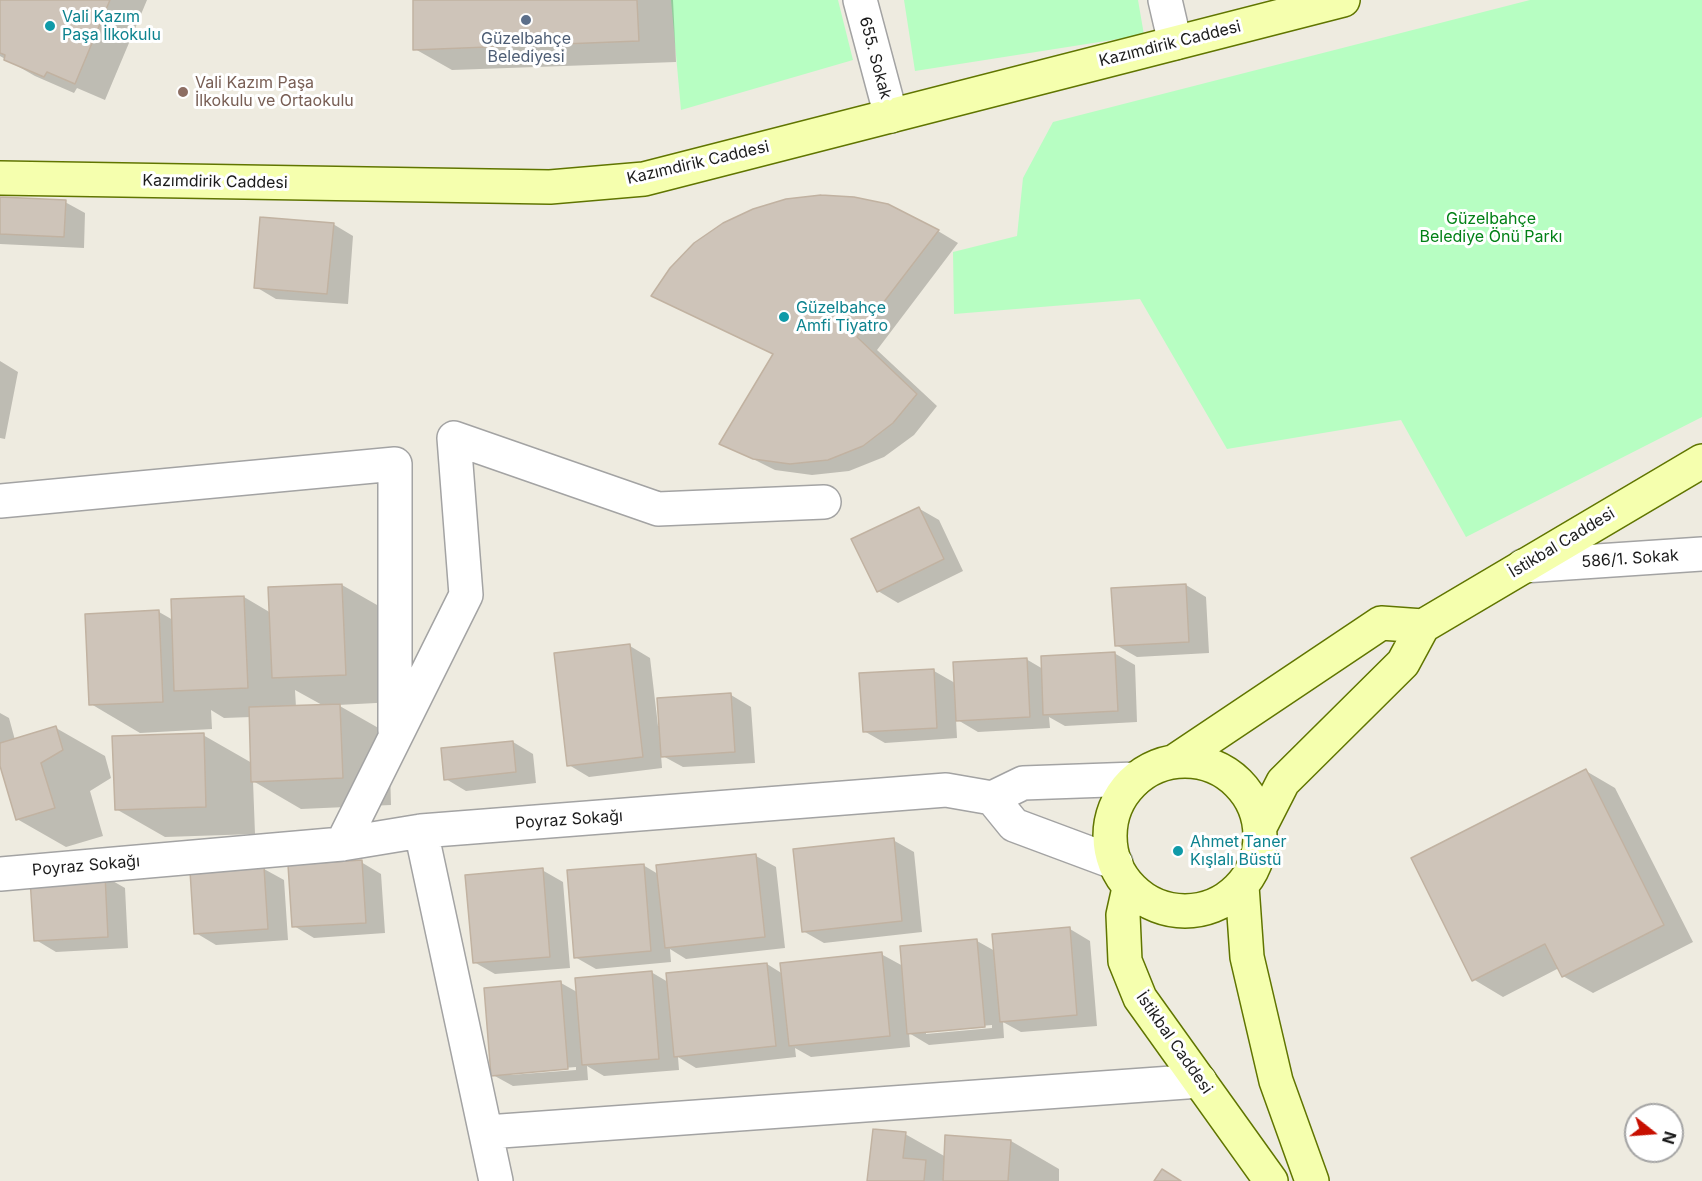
<!DOCTYPE html>
<html>
<head>
<meta charset="utf-8">
<style>
  body { margin:0 }
  #map { position:relative; width:1702px; height:1181px; overflow:hidden; background:#eeebe0; font-family:Inter,sans-serif }
  canvas { display:block }
  .north { position:absolute; left:1624px; top:1103px; width:60px; height:60px; box-sizing:border-box; background:#fff; border:2px solid #a4a4a4; border-radius:50%; rotate:107deg; font-size:16px; font-weight:700; line-height:24px; text-align:center; color:#1c1c1c }
  .north::after { content:''; display:block; margin:auto; width:21px; height:27px; background:#c70f00; clip-path:polygon(50% 0,100% 100%,50% 72%,0 100%) }
</style>
</head>
<body>
<div id="map">
<canvas width="1702" height="1181"></canvas>
<div class="north">N</div>
</div>
<script>
const g = document.querySelector('canvas').getContext('2d');
g.lineJoin = 'round';
function paint(path, color) {
  g.fillStyle = color;
  g.fill(path, 'evenodd');
}
function poly(rows) {
  const path = new Path2D();
  for (const r of rows) {
    if (r.length === 3) {
      path.moveTo(r[0] + r[2], r[1]);
      path.arc(r[0], r[1], r[2], 0, 2 * Math.PI);
      continue;
    }
    path.moveTo(r[0], r[1]);
    for (let i = 2; i < r.length; i += 2) path.lineTo(r[i], r[i + 1]);
  }
  return path;
}
function stroke(path, color, width, dash) {
  g.strokeStyle = color;
  g.lineWidth = width;
  g.lineCap = dash ? 'butt' : 'round';
  g.setLineDash(dash || []);
  g.stroke(path);
}
function write(font, color, halo, rows, align = 'center') {
  g.font = font + ' Inter,sans-serif';
  g.lineWidth = 6;
  g.setLineDash([]);
  g.textBaseline = 'middle';
  g.strokeStyle = halo;
  g.fillStyle = color;
  for (const [text, x, y, turn = 0] of rows) {
    g.save();
    g.translate(x, y);
    g.rotate((+turn || 0) * Math.PI / 180);
    g.textAlign = isNaN(turn) ? turn : align;
    if (halo) g.strokeText(text, 0, 0);
    g.fillText(text, 0, 0);
    g.restore();
  }
}
paint(poly([
  [671,0,838,0,853,60,681,110],
  [904,0,1138,0,1144,35,915,71],
  [1530,0,1702,0,1702,417,1466,537,1401,420,1227,449,1140,299,954,314,953,252,1017,236,1023,178,1053,122]
]), '#b7fec2');
paint(poly([
  [0,0,147,0,105,100,77,88,74,93,35,76,0,56],
  [415,0,673,0,676,62,452,70,415,49],
  [0,198,65,202,85,213,84,248,0,244],
  [887,205,918,219,958,243,877,350,937,406,914,435,884,457,849,471,812,475,775,470,721,443,775,355,653,295],
  [333,224,353,236,348,304,276,299,256,287],
  [0,361,18,372,5,439,0,438],
  [918,508,939,520,963,571,898,603,878,591],
  [342,585,391,613,395,702,338,705,389,734,391,805,301,809,253,781,255,834,165,837,116,809,203,735,252,763,251,717,224,718,211,710,212,729,140,733,91,704,159,612,173,620,244,597,271,613],
  [295,690,324,706,296,707],
  [1186,585,1206,597,1209,653,1137,657,1116,645],
  [630,646,650,658,658,726,731,695,751,707,755,763,683,767,661,755,662,768,589,777,569,765],
  [1114,653,1135,665,1137,722,1065,726,1049,717,1050,728,978,732,956,719,957,738,885,743,864,731,934,671,955,683,1026,659,1043,669],
  [0,713,9,718,15,740,56,728,105,756,111,778,90,791,103,836,66,847,17,819,0,761],
  [513,742,533,754,536,783,466,791,446,779],
  [1586,771,1615,788,1693,942,1593,993,1563,976,1559,968,1503,997,1473,979],
  [893,840,914,852,922,932,824,943,803,931],
  [756,856,776,867,785,948,686,959,670,949,671,962,596,969,575,957,643,865,658,874],
  [361,862,381,874,385,933,314,938,294,926],
  [264,869,284,880,288,940,216,945,196,933],
  [542,870,563,882,570,968,495,974,474,962],
  [104,876,125,888,128,948,56,952,36,940],
  [1070,929,1090,941,1097,1026,1021,1032,1003,1022,1004,1038,929,1045,909,1033,910,1047,811,1057,795,1048,796,1057,696,1068,678,1057,679,1070,604,1076,587,1066,588,1080,513,1086,493,1075,561,983,577,992,651,972,668,982,767,964,783,974,881,954,903,966,977,941,995,951],
  [992,1025,992,1028,926,1034,926,1031],
  [576,1067,576,1070,510,1075,510,1072],
  [905,1134,946,1157,1011,1141,1059,1169,1059,1181,869,1181]
]), '#0003');
const building = poly([
  [0,0,110,0,75,84,47,72,44,77,4,60,5,55,0,53,0,0],
  [413,0,637,0,639,41,413,50,413,0],
  [821,195,854,197,888,204,939,230,857,337,917,394,893,423,863,446,828,460,790,464,753,459,719,444,773,354,651,296,670,268,694,243,723,223,753,209,786,199,821,195],
  [0,197,66,200,64,237,0,234,0,197],
  [260,217,334,223,327,294,254,288,260,217],
  [919,507,944,559,877,592,851,539,919,507],
  [342,584,346,675,272,678,268,587,342,584],
  [1186,584,1189,642,1115,646,1111,588,1186,584],
  [244,596,248,688,174,691,171,599,244,596],
  [159,610,163,702,89,705,85,614,159,610],
  [630,644,643,757,567,766,554,653,630,644],
  [1115,652,1118,711,1043,715,1041,656,1115,652],
  [1027,658,1030,717,956,721,953,662,1027,658],
  [934,669,937,728,863,732,859,673,934,669],
  [731,693,735,752,661,757,657,698,731,693],
  [340,704,343,778,251,782,249,707,340,704],
  [56,726,63,750,41,763,55,808,16,820,0,766,0,743,56,726],
  [204,733,206,807,115,810,112,736,204,733],
  [513,741,516,772,444,780,441,748,513,741],
  [1586,769,1664,925,1562,977,1545,944,1472,981,1411,858,1586,769],
  [894,838,902,921,802,932,793,849,894,838],
  [756,854,765,937,665,948,656,865,756,854],
  [362,860,366,923,292,927,288,865,362,860],
  [644,864,651,951,574,958,567,870,644,864],
  [264,867,268,929,194,934,190,871,264,867],
  [543,868,550,957,473,963,465,875,543,868],
  [105,874,108,937,34,941,30,879,105,874],
  [1070,927,1077,1015,1000,1022,992,934,1070,927],
  [977,939,985,1027,907,1034,900,946,977,939],
  [882,952,890,1036,789,1046,780,963,882,952],
  [767,963,776,1046,674,1057,666,973,767,963],
  [652,971,659,1059,582,1065,575,978,652,971],
  [561,981,568,1069,491,1076,484,988,561,981],
  [873,1129,906,1132,903,1158,926,1160,924,1181,867,1181,873,1129],
  [945,1135,1011,1140,1008,1181,943,1181,945,1135],
  [1162,1169,1181,1181,1154,1181,1162,1169]
]);
paint(building, '#cec4b9');
stroke(building, '#c1b2a1', 1.5);
const street = poly([
  [860,0,891,116],
  [1165,0,1175,43],
  [0,501,395,464,395,731],
  [1523,566,1702,554],
  [992,798,1014,825,1116,863],
  [421,831,496,1181],
  [342,844,466,595,454,438,658,509,824,502],
  [0,874,342,844,421,831,946,790,992,798,1023,783,1136,779],
  [487,1132,1200,1081]
]);
const secondary = poly([
  [0,178,550,187,644,179,1343,0],
  [1185,836,75],
  [1175,761,1381,623,1423,626],
  [1260,827,1283,782,1403,663,1423,626,1702,461],
  [1242,886,1247,957,1276,1081,1312,1181],
  [1129,888,1123,915,1125,961,1140,998,1271,1181]
]);
stroke(street, '#a3a3a3', 36);
stroke(secondary, '#607500', 36);
stroke(street, '#fff', 33);
stroke(secondary, '#f5ffae', 33);
for (const [x, y, r, color] of [
  [526,20,6,"#5c6f8a"],
  [50,26,6,"#0f9aa8"],
  [183,92,6,"#8d6e63"],
  [784,317,6,"#0f9aa8"],
  [1178,851,6,"#0f9aa8"]
]) {
  const dot = new Path2D();
  dot.arc(x, y, r, 0, 2 * Math.PI);
  g.fillStyle = color;
  g.fill(dot);
  stroke(dot, '#fff', 2);
}
write('16px', '#0d838f', '#fff', [
  ["Vali Kazım",62,17],
  ["Paşa İlkokulu",62,35],
  ["Güzelbahçe",796,308],
  ["Amfi Tiyatro",796,326],
  ["Ahmet Taner",1190,842],
  ["Kışlalı Büstü",1190,860]
], 'left');
write('16px', '#4e5e75', '#fff', [
  ["Güzelbahçe",526,39],
  ["Belediyesi",526,57]
]);
write('16px', '#1c1c1c', '#fff', [
  ["Kazımdirik Caddesi",1170,44,-14],
  ["655. Sokak",875,58,75],
  ["Kazımdirik Caddesi",698,163,-13],
  ["Kazımdirik Caddesi",215,182,1],
  ["İstikbal Caddesi",1562,543,-31],
  ["586/1. Sokak",1630,559,-4],
  ["Poyraz Sokağı",569,820,-4],
  ["Poyraz Sokağı",86,866,-5],
  ["İstikbal Caddesi",1174,1043,55]
]);
write('16px', '#785e54', '#fff', [
  ["Vali Kazım Paşa",195,83],
  ["İlkokulu ve Ortaokulu",195,101]
], 'left');
write('16px', '#028116', '#fff', [
  ["Güzelbahçe",1491,219],
  ["Belediye Önü Parkı",1491,237]
]);
</script>
</body>
</html>
